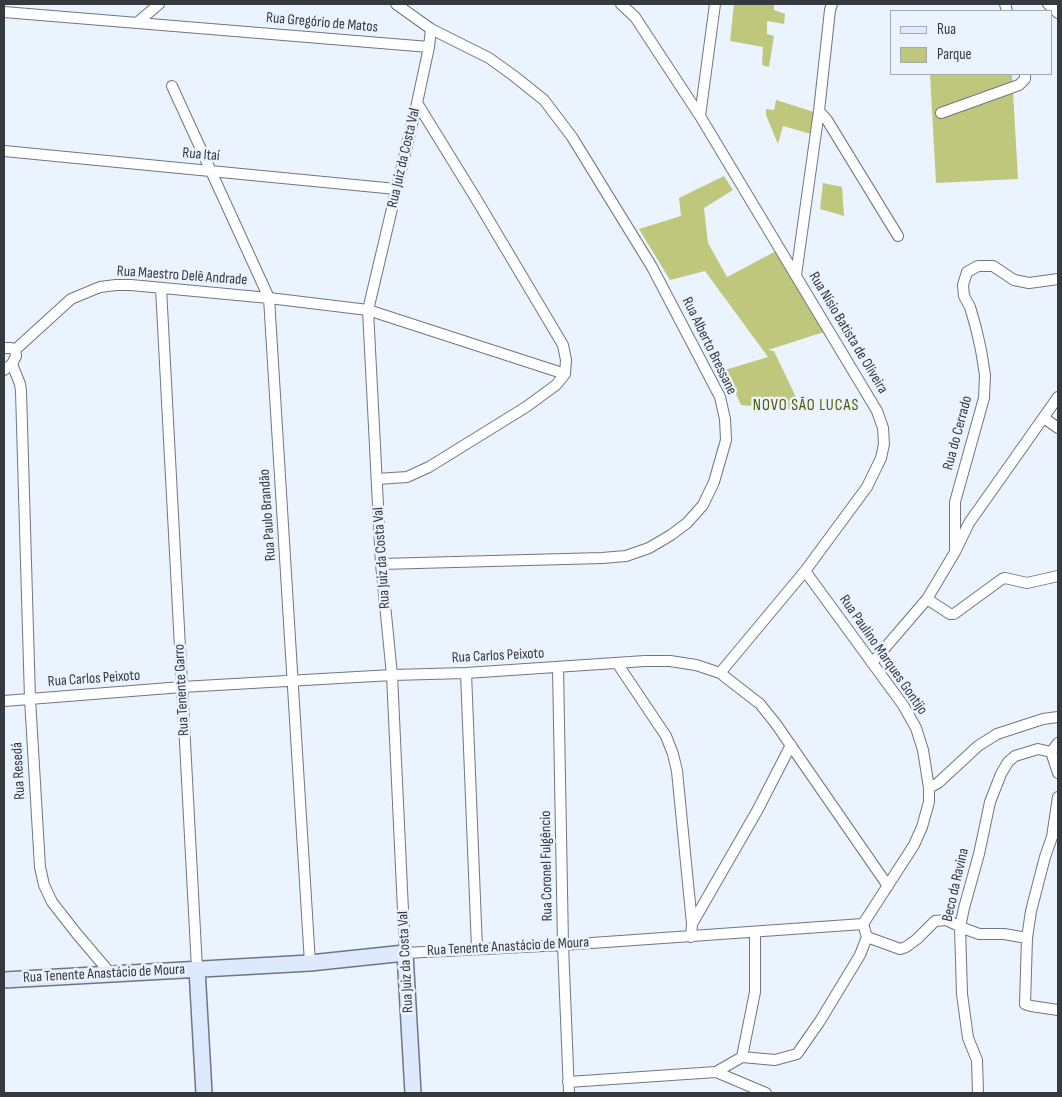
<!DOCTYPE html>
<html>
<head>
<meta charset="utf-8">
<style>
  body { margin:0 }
  #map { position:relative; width:1062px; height:1097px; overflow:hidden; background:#ebf3ff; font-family:"Sofia Sans Condensed",sans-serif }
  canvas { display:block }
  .frame { position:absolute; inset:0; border:5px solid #36393d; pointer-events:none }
  .legend { position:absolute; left:890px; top:10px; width:162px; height:65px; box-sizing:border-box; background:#ebf3ff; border:1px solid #a3a9b1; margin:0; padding:6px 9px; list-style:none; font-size:15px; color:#36393d }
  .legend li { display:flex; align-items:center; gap:10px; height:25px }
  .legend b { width:25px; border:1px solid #a3a9b1 }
</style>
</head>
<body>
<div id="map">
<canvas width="1062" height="1097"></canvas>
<div class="frame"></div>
<ul class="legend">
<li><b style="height:6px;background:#ddeafe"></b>Rua</li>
<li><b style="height:14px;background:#bfc77c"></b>Parque</li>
</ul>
</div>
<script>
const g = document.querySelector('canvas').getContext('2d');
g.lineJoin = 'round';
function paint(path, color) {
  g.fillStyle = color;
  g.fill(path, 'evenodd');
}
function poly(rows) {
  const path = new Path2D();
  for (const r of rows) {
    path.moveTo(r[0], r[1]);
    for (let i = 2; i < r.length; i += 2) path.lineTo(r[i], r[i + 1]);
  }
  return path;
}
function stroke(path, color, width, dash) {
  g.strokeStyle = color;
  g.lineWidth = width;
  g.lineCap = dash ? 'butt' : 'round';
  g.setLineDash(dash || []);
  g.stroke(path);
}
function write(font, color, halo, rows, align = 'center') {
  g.font = font + ' "Sofia Sans Condensed",sans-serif';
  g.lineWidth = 5;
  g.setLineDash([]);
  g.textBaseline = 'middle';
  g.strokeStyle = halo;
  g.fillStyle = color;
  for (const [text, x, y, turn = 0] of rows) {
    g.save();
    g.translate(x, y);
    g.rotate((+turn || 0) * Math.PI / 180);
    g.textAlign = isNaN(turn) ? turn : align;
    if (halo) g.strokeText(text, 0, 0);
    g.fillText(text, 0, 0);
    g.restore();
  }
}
paint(poly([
  [734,4,774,4,774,10,785,14,784,24,767,21,767,34,774,36,769,67,762,65,763,47,730,41],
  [930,74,1012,74,1018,179,936,183],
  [776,100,814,112,811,134,783,126,778,144,766,115,766,109,774,110],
  [724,176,733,190,704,208,708,243,727,277,778,250,827,331,768,350,774,351,802,410,741,405,725,370,768,357,705,271,670,280,639,229,681,216,679,198],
  [823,183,842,187,844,216,820,209]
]), '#bfc77c');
const street = poly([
  [621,4,635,17,700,116,877,411,883,428,884,444,881,458,867,487,805,571,720,673],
  [1005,4,1007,11],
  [1048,4,1058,13],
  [4,12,429,47],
  [138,22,159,4],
  [431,29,429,47,417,103,368,310,381,564,392,675,405,953,563,945,863,924],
  [172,86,269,298,310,963],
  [417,103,475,197,563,345,566,360,565,374],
  [819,111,827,120,898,236],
  [941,113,1019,85,1025,79,1025,74],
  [700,116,715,4],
  [4,151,396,189],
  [796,275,819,111,830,10,832,4],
  [161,288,197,969],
  [4,348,11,348,15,350,16,356,12,364,4,370],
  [15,350,71,299,100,287,116,285,131,285,269,298,368,310,565,374],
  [12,364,20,384,21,391,30,699,40,867,44,885,52,902,77,934,111,974],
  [1044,418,1058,428],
  [377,479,407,477,429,467,526,407,556,385,565,374],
  [955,552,955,502,984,398,985,375,981,350,976,328,970,307,964,296,963,285,967,272,978,266,993,266,1014,280,1029,283,1058,279],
  [381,564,602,558,626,556,649,548,671,535,687,523,703,505,714,482,726,440,725,419,720,397,652,267,572,137,544,100,514,76,489,58,431,29,396,4],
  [805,571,903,705,916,728,923,750,929,788,929,802,922,827,914,845,863,924],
  [927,599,950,614,954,614,1002,579,1005,578,1027,583,1058,576],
  [617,663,666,736,673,754,677,771,692,924,691,937],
  [872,663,927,599,955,552,969,523,1058,397],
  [558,667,563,945,569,1093],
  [466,673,477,949],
  [4,701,182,687,392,675,466,673,645,661,670,661,696,665,720,673,760,704,776,724,888,886],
  [1051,752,1058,773],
  [1051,752,1058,743],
  [929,788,938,783,978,746,997,734,1043,719,1058,717],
  [1058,797,1052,837,1045,857,1031,911,1027,938,1025,1004,1031,1006,1058,1010],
  [692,924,757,811,791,745],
  [867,937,900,949,906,947,917,939,935,921,946,920,968,930,979,934,1004,934,1027,938],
  [742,1057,755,992,755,932],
  [716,1072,742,1057,775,1060,797,1054,820,1021,860,955,867,937,863,924],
  [568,1082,716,1072,766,1093],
  [978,1093,977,1060,968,1038,962,994,960,927,964,908,979,854,990,802,1001,774,1008,762,1015,756,1038,749,1051,752]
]);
const secondary = poly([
  [197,969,204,1093],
  [4,980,310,963,405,953,413,1093]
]);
stroke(street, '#707680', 12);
stroke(secondary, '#707680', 18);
stroke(street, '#fff', 10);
stroke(secondary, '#ddeafe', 15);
write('15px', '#36393d', '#ebf3ff', [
  ["Rua Gregório de Matos",322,23,5],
  ["Rua Itaí",201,155,5],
  ["Rua Juiz da Costa Val",404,158,-77],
  ["Rua Maestro Delê Andrade",182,276,4],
  ["Rua Nísio Batista de Oliveira",848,333,59],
  ["Rua Alberto Bressane",709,346,64],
  ["Rua do Cerrado",958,433,-75],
  ["Rua Paulo Brandão",268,515,-94],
  ["Rua Juiz da Costa Val",382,558,-94],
  ["Rua Paulino Marques Gontijo",883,655,55],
  ["Rua Carlos Peixoto",498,656,-3],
  ["Rua Carlos Peixoto",94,679,-4],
  ["Rua Tenente Garro",182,690,-93],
  ["Rua Resedá",19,771,-93],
  ["Rua Coronel Fulgêncio",547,866,-91],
  ["Beco da Ravina",956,885,-77],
  ["Rua Tenente Anastácio de Moura",508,947,-3],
  ["Rua Juiz da Costa Val",406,962,-93],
  ["Rua Tenente Anastácio de Moura",104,974,-3]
]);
g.letterSpacing = '1px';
write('16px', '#535800', '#ebf3ff', [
  ["NOVO SÃO LUCAS",806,406]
]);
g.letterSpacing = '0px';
</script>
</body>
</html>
